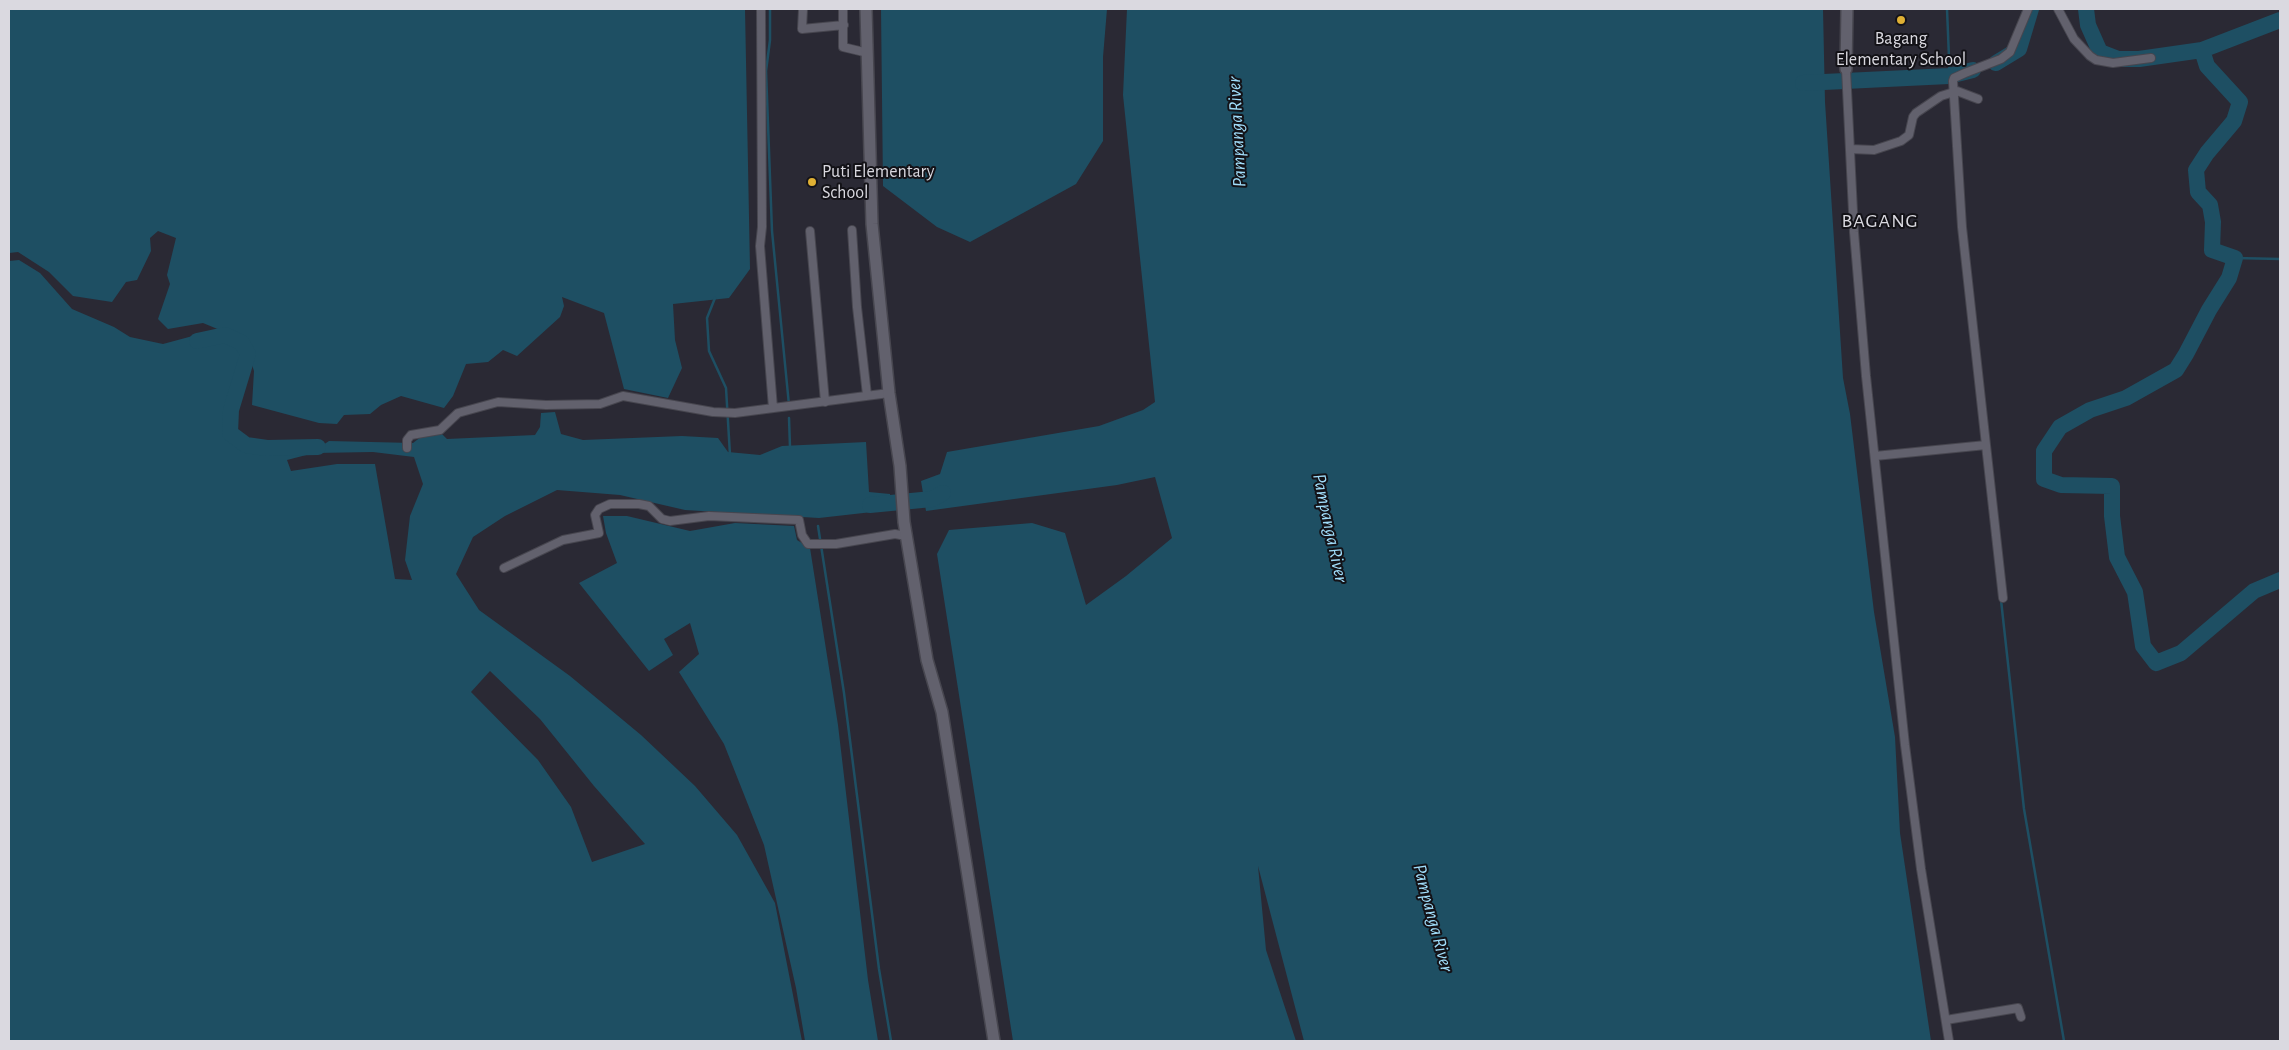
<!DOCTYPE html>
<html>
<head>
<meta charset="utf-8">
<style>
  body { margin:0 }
  #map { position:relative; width:2289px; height:1050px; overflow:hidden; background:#2a2934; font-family:"Alegreya Sans",sans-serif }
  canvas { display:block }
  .frame { position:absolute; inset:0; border:10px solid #dad9e0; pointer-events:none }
</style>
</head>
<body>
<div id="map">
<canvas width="2289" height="1050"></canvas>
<div class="frame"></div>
</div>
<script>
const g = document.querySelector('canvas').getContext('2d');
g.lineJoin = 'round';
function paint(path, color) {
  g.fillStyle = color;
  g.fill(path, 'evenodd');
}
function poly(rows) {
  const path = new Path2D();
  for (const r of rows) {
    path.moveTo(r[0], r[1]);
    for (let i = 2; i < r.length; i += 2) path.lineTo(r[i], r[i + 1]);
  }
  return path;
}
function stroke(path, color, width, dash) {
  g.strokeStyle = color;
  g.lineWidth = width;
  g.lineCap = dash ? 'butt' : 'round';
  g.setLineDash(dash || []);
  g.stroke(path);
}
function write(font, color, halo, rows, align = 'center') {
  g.font = font + ' "Alegreya Sans",sans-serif';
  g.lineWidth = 4;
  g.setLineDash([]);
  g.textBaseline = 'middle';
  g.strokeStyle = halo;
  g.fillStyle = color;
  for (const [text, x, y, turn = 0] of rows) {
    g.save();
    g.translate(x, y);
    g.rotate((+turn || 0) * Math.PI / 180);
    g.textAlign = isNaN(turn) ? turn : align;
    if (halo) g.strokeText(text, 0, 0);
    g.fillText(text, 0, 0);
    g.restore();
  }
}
paint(poly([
  [9,9,745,9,750,269,729,298,673,304,675,340,682,368,668,398,624,389,604,313,562,297,564,306,560,317,517,356,503,350,488,362,466,364,453,396,444,408,401,396,381,405,370,414,344,415,337,424,319,423,252,405,254,371,244,340,203,323,168,329,158,319,170,284,167,275,176,238,158,231,150,238,151,251,137,280,126,282,112,302,73,296,49,272,18,252,9,253],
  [881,9,1107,9,1103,57,1103,141,1076,184,970,242,937,227,883,186],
  [1127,9,1823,9,1825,102,1843,378,1850,414,1874,612,1895,737,1900,833,1931,1041,1304,1041,1258,866,1266,950,1296,1041,1013,1041,937,554,949,530,1032,523,1065,533,1086,605,1126,576,1172,538,1155,477,1117,485,926,511,921,481,940,474,947,452,1099,426,1143,410,1155,402,1123,95],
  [19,260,40,273,72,309,114,327,130,337,163,344,200,334,233,338,247,357,230,403,225,433,241,447,281,450,323,445,329,441,413,443,426,433,440,432,447,439,535,435,540,427,541,413,555,412,561,434,583,440,682,436,718,438,728,452,760,455,782,446,866,442,869,492,890,494,890,510,819,518,685,510,620,495,557,490,505,516,473,537,456,574,479,610,570,676,641,735,695,786,737,835,775,903,802,1041,9,1041,9,261],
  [373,452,414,457,423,484,410,516,405,560,412,580,395,579,375,464,337,464,291,471,287,460,314,453],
  [490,671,540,719,594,786,645,844,592,862,571,807,538,760,471,692],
  [603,516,627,516,690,531,735,523,794,526,797,540,810,548,838,725,868,980,878,1041,805,1041,796,988,764,845,724,744,679,672,699,654,690,623,664,639,673,655,649,671,579,583,617,563,606,533]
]), '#1e4f63');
stroke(poly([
  [770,9,770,40,766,71,772,231,789,405],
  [1947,9,1950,82],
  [2235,258,2280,259],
  [715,298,707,318,709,351,726,388,730,455],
  [789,418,790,447],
  [240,449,246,445],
  [818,526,844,693,879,969,891,1041],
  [2001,600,2024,809,2064,1041]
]), '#1e4f63', 2.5);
stroke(poly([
  [2086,9,2088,25,2100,52,2118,59,2139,59,2202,50,2280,20],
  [2202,50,2207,66,2240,102,2234,121,2207,153,2196,170,2198,192,2210,205,2213,222,2212,250,2235,258,2229,278,2209,310,2186,354,2176,370,2126,398,2090,410,2060,427,2044,451,2044,479,2061,485,2112,486,2112,516,2117,557,2135,592,2143,646,2156,663,2181,653,2254,591,2280,580],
  [1996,63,2019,49,2031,9],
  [1803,83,1949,76,1973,70],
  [197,341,225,335,242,343,248,354,231,410,230,433,246,445,267,448,318,447],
  [870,505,932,499,943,493]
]), '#1e4f63', 16);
const street = poly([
  [761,9,762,227,760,246,773,408],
  [803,9,802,29,844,25],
  [843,9,843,47,868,53],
  [2058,9,2074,39,2090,56,2096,60,2113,63,2151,58],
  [1846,69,1854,232,1866,376,1905,745,1921,869,1949,1041],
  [1850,149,1874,150,1901,141,1909,135,1913,117,1916,113,1941,96,1957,91,1978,99],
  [852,230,857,307,867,395],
  [810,231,825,402],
  [1986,445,2003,598],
  [407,448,407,440,411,435,440,430,458,413,498,402,546,405,600,404,623,396,713,412,735,413,889,393],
  [1875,456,1986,445,1962,227,1953,81,1954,78,1965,73,2001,59,2010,52,2028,9],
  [504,568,563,540,599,533,595,515,599,509,610,504,639,504,649,506,662,519,670,521,709,516,799,520,802,535,808,544,836,544,895,534,906,536],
  [1946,1020,2018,1008,2021,1017]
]);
const secondary = poly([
  [866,9,872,224,889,393,900,466,904,522,927,660,942,712,994,1041],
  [1846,69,1847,9]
]);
stroke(street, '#47464f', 10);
stroke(secondary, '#47464f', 14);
stroke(street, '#62616d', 8);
stroke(secondary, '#62616d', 11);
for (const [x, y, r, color] of [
  [1901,20,5,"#dfb034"],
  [812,182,5,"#dfb034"]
]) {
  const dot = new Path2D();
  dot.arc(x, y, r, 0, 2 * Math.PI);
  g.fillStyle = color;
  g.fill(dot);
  stroke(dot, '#131217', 2);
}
write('18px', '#dad9e0', '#131217', [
  ["Bagang",1901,39],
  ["Elementary School",1901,60],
  ["Puti Elementary",822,172,"left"],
  ["School",822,193,"left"]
]);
write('italic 19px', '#a0ddfa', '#131217', [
  ["Pampanga River",1237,132,-93],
  ["Pampanga River",1330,528,78],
  ["Pampanga River",1433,918,75]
]);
g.letterSpacing = '1px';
write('20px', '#dad9e0', '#131217', [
  ["BAGANG",1880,221]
]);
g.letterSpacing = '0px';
</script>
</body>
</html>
